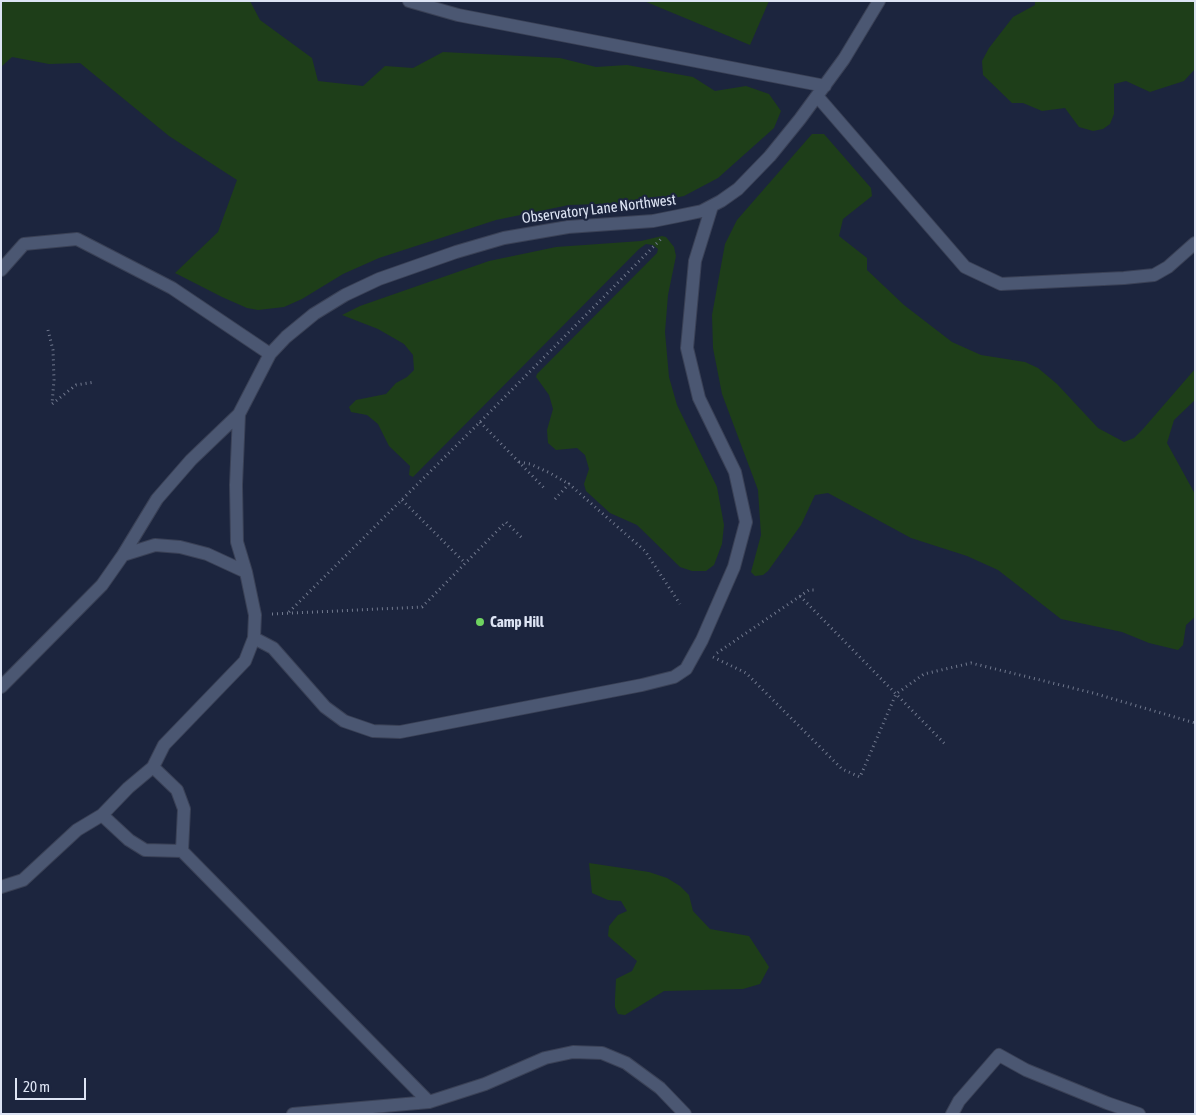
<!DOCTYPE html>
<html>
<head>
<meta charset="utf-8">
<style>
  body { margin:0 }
  #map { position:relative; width:1196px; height:1115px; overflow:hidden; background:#1c253e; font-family:"Asap Condensed",sans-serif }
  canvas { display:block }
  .frame { position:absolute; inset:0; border:2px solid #dde4f4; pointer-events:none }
  .scale { position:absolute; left:15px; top:1078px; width:71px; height:22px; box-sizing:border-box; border:2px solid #dde4f4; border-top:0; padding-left:6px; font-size:15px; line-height:18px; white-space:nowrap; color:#dde4f4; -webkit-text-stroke:4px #1c253e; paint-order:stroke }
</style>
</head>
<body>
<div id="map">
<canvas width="1196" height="1115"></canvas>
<div class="frame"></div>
<div class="scale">20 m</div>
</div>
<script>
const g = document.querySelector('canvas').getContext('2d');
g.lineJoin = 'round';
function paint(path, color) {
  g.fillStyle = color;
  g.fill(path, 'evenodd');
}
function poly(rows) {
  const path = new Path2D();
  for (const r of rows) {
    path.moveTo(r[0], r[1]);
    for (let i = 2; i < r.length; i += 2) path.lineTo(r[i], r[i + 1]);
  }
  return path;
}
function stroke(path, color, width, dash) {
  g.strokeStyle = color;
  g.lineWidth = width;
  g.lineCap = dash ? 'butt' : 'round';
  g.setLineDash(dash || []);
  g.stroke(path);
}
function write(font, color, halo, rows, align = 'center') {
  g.font = font + ' "Asap Condensed",sans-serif';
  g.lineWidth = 4.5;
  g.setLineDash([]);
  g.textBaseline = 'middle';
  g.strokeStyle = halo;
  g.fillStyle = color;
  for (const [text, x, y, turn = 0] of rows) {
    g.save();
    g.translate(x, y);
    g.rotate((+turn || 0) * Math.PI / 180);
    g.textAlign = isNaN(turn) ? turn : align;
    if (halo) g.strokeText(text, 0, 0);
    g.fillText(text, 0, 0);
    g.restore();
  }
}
paint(poly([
  [1,1,250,1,260,20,312,58,318,81,363,86,385,66,413,68,443,52,560,58,596,67,627,65,693,77,715,91,746,86,769,94,781,111,774,128,718,178,684,196,654,202,569,205,496,220,379,258,343,274,302,299,284,307,258,310,247,308,222,297,175,273,218,232,237,180,169,136,80,63,49,64,12,57,1,67],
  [644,1,769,1,750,45],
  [1035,1,1195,1,1195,69,1184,81,1150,92,1126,81,1114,84,1114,114,1110,124,1103,129,1093,131,1079,127,1065,108,1042,111,1023,103,1012,103,983,75,982,61,989,48,1013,17,1035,5],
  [812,134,824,134,871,188,872,196,843,219,839,236,867,258,867,270,904,305,952,342,981,355,1025,362,1038,368,1057,384,1098,428,1124,442,1134,438,1143,429,1195,369,1195,400,1174,420,1167,443,1195,494,1195,617,1186,625,1183,645,1178,650,1149,643,1122,632,1061,619,998,570,967,556,911,538,828,493,815,495,801,525,768,571,763,575,755,576,751,572,761,535,758,490,722,394,713,348,712,315,725,244,737,220],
  [662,236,666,237,674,247,676,256,668,295,665,332,669,377,677,405,717,487,724,525,722,544,714,565,706,571,692,571,680,567,637,525,610,513,586,491,584,484,589,469,585,455,577,448,556,450,548,443,547,430,553,409,549,395,536,377,537,374,657,253,658,249,653,245,646,244,639,249,413,477,409,475,410,466,389,446,378,424,367,415,351,412,349,407,356,400,386,394,396,383,407,377,414,370,413,355,404,344,378,329,342,315,360,306,489,261,556,247,641,241],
  [589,863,649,872,667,878,680,886,689,895,693,911,710,929,749,936,769,967,760,984,743,989,664,991,625,1015,618,1014,615,1007,615,999,616,979,632,971,637,961,608,936,609,926,618,915,627,911,621,901,608,900,592,893]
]), '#1e3e19');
const minor = poly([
  [409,1,458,15,825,86],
  [817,96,965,267,1001,284,1124,278,1154,275,1168,267,1195,243],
  [1,270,24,244,77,239,172,288,270,354],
  [123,555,155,545,180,547,207,554,246,572,255,615,254,638,245,661,164,745,153,767],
  [246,572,237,542,236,485,239,414,270,354,286,337,314,314,345,295,379,279,456,252,504,238,568,227,653,221,678,216,702,211,721,201,738,189,770,156,800,119,844,59,879,1],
  [254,638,273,648,325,707,344,721,373,731,400,732,642,685,674,677,686,669,702,640,734,567,746,522,735,472,699,398,687,348,695,261,712,206],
  [1,687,102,585,123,555,157,499,191,460,239,414],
  [153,767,177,790,184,809,182,851,145,850,129,840,102,815,128,788,153,767],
  [182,851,429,1102],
  [1,887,23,880,77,830,102,815],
  [293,1114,429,1102,485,1084,545,1058,573,1052,602,1053,626,1063,660,1088,685,1114],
  [952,1114,959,1101,999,1055,1026,1070,1107,1103,1139,1114]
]);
stroke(minor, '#3a4156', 14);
stroke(poly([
  [48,330,53,350,54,380,52,404,76,385,95,382],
  [480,422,545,489],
  [519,462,530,464,550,473,569,484],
  [555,499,569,484,645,551,680,604],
  [402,500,465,563],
  [800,596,945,744],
  [289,612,480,422,661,239],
  [272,614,422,607,506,522,522,538],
  [717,653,809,590,814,590],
  [713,657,746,673,842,769,860,777,896,694,924,674,971,663,1093,693,1195,723]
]), '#727a8f', 3, [1, 4]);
stroke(minor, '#4b5772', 12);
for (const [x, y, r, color] of [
  [480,622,5,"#6fd360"]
]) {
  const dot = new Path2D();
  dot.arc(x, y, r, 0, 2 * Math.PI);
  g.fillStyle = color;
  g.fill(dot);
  stroke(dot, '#1c253e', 2);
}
write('15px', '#dde4f4', '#1c253e', [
  ["Observatory Lane Northwest",599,209,-7]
]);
write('bold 15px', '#dde4f4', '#1c253e', [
  ["Camp Hill",490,622]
], 'left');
</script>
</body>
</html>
